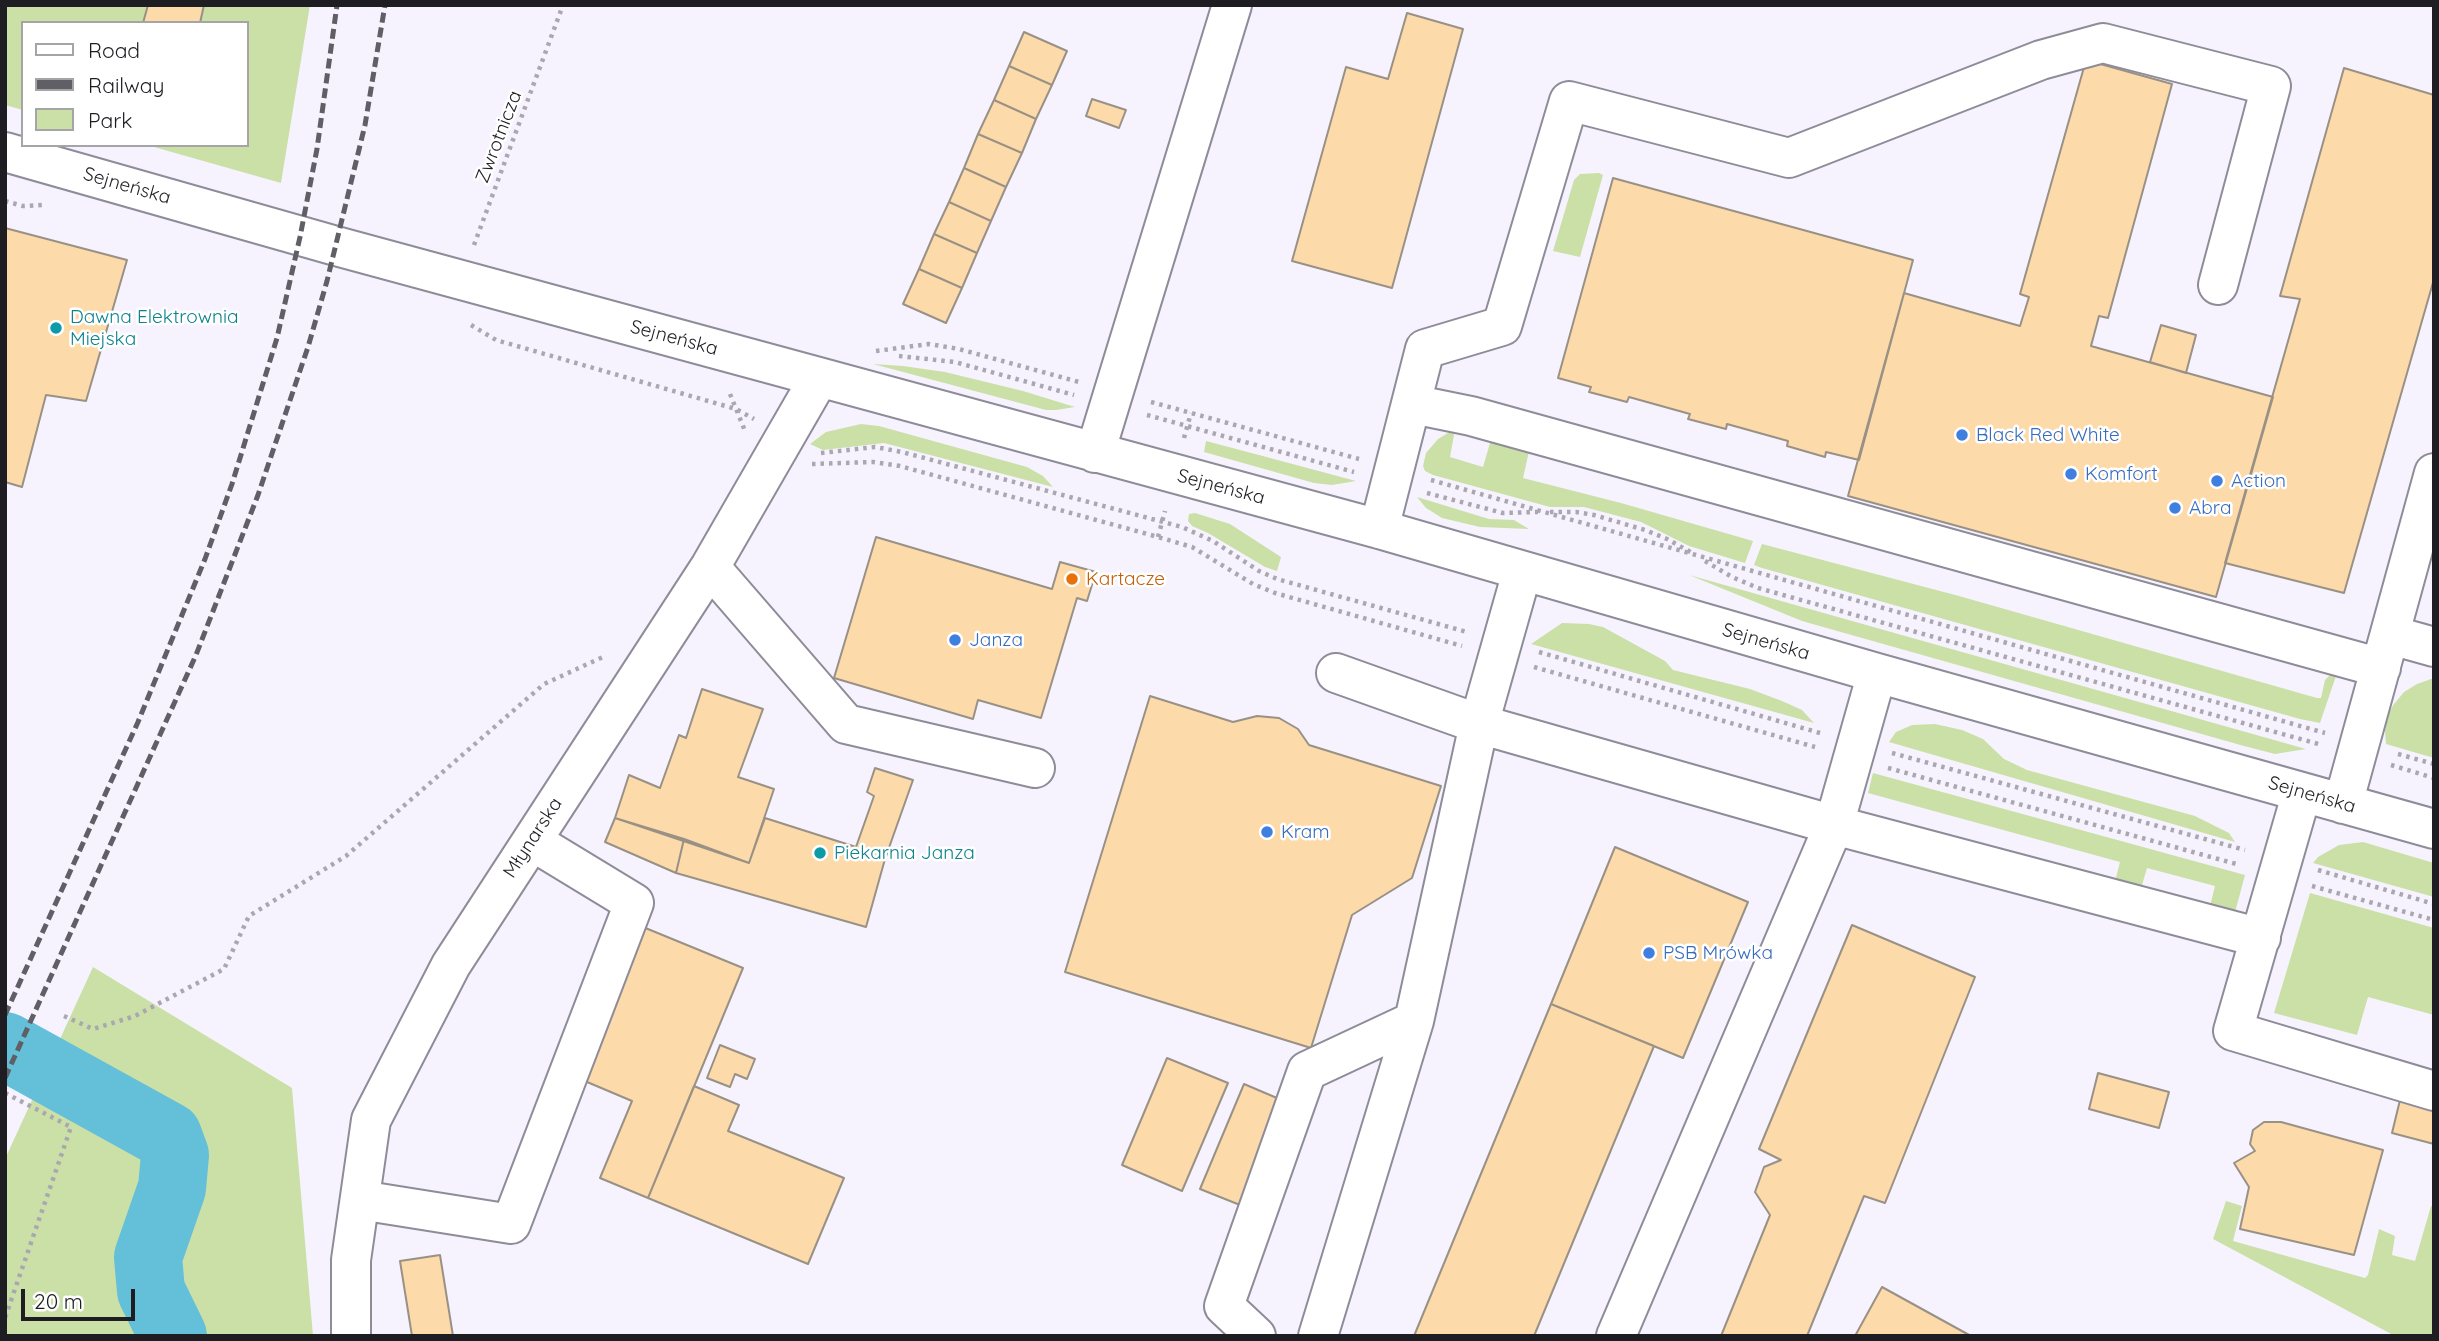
<!DOCTYPE html>
<html>
<head>
<meta charset="utf-8">
<style>
  body { margin:0 }
  #map { position:relative; width:2439px; height:1341px; overflow:hidden; background:#f6f3ff; font-family:Quicksand,sans-serif }
  canvas { display:block }
  .frame { position:absolute; inset:0; border:7px solid #1e1d22; pointer-events:none }
  .legend { position:absolute; left:21px; top:21px; width:228px; height:126px; box-sizing:border-box; background:#fff; border:2px solid #a5a5a7; margin:0; padding:9px 12px; list-style:none; font-size:21px; color:#1e1d22 }
  .legend li { display:flex; align-items:center; gap:14px; height:35px }
  .legend b { width:35px; border:2px solid #a5a5a7 }
  .scale { position:absolute; left:21px; top:1289px; width:114px; height:32px; box-sizing:border-box; border:4px solid #1e1d22; border-top:0; padding-left:9px; font-size:21px; line-height:24px; white-space:nowrap; color:#1e1d22; -webkit-text-stroke:5px #fff; paint-order:stroke }
</style>
</head>
<body>
<div id="map">
<canvas width="2439" height="1341"></canvas>
<div class="frame"></div>
<ul class="legend">
<li><b style="height:9px;background:#fff"></b>Road</li>
<li><b style="height:9px;background:#605f66"></b>Railway</li>
<li><b style="height:19px;background:#cae0a7"></b>Park</li>
</ul>
<div class="scale">20 m</div>
</div>
<script>
const g = document.querySelector('canvas').getContext('2d');
g.lineJoin = 'round';
function paint(path, color) {
  g.fillStyle = color;
  g.fill(path, 'evenodd');
}
function poly(rows) {
  const path = new Path2D();
  for (const r of rows) {
    path.moveTo(r[0], r[1]);
    for (let i = 2; i < r.length; i += 2) path.lineTo(r[i], r[i + 1]);
  }
  return path;
}
function stroke(path, color, width, dash) {
  g.strokeStyle = color;
  g.lineWidth = width;
  g.lineCap = dash ? 'butt' : 'round';
  g.setLineDash(dash || []);
  g.stroke(path);
}
function write(font, color, halo, rows, align = 'center') {
  g.font = font + ' Quicksand,sans-serif';
  g.lineWidth = 5;
  g.setLineDash([]);
  g.textBaseline = 'middle';
  g.strokeStyle = halo;
  g.fillStyle = color;
  for (const [text, x, y, turn = 0] of rows) {
    g.save();
    g.translate(x, y);
    g.rotate((+turn || 0) * Math.PI / 180);
    g.textAlign = isNaN(turn) ? turn : align;
    if (halo) g.strokeText(text, 0, 0);
    g.fillText(text, 0, 0);
    g.restore();
  }
}
paint(poly([
  [5,5,310,5,281,183,147,145,247,145,247,23,23,23,23,110,5,105],
  [1599,173,1603,175,1580,257,1553,251,1574,180,1580,174],
  [873,364,903,366,945,372,1023,391,1075,407,1056,410,1046,410],
  [861,424,879,426,1027,467,1043,476,1053,487,884,443,823,450,810,444,826,432],
  [1453,430,1454,435,1450,457,1483,467,1492,436,1530,447,1523,478,1621,503,1753,541,1745,563,1689,546,1641,522,1584,507,1550,507,1433,475,1425,471,1423,466,1426,453,1438,439],
  [1206,441,1259,455,1356,481,1332,485,1314,483,1204,452],
  [1417,497,1489,519,1514,520,1529,529,1480,527,1442,518,1426,508],
  [1195,513,1230,524,1281,557,1277,571,1265,567,1208,533,1192,526,1188,521,1189,514],
  [1762,544,1959,596,2317,698,2321,698,2325,680,2330,675,2336,676,2320,723,2300,719,1762,568,1754,565],
  [1689,575,2306,749,2275,754,2244,746,1802,621],
  [1562,623,1589,624,1603,627,1665,661,1673,670,1750,689,1782,701,1802,710,1814,723,1531,644],
  [2434,678,2434,758,2386,744,2385,731,2387,716,2394,704,2404,692,2417,684],
  [1935,724,1962,730,1983,739,2004,759,2027,770,2195,816,2229,833,2235,842,1889,742,1896,732,1912,725],
  [1873,773,2245,875,2234,916,2209,910,2215,886,2147,868,2140,892,2114,885,2120,862,1868,793],
  [2363,842,2434,863,2434,897,2313,863,2318,857,2339,845],
  [2310,893,2434,928,2434,1015,2368,997,2357,1035,2274,1013],
  [93,967,292,1088,313,1336,5,1336,5,1159],
  [2226,1201,2242,1206,2233,1241,2365,1278,2368,1275,2379,1229,2395,1236,2392,1255,2415,1261,2431,1206,2434,1207,2434,1336,2395,1336,2213,1239]
]), '#cae0a7');
stroke(poly([
  [5,1046,168,1136,175,1155,172,1188,148,1257,151,1291,173,1336]
]), '#64bfd8', 68);
const building = poly([
  [148,5,204,5,200,23,143,23,148,5],
  [1407,13,1463,29,1392,288,1292,261,1346,67,1388,79,1407,13],
  [1024,32,1067,51,1052,85,1009,66,1024,32],
  [2086,60,2172,84,2108,318,2099,316,2091,346,2273,397,2216,597,1848,496,1904,293,2020,326,2029,297,2020,294,2086,60],
  [1009,66,1052,85,1036,119,994,100,1009,66],
  [2344,68,2434,95,2434,279,2344,593,2225,563,2300,299,2280,296,2344,68],
  [1092,99,1126,110,1119,128,1086,116,1092,99],
  [994,100,1036,119,1022,153,978,134,994,100],
  [978,134,1022,153,1006,187,964,168,978,134],
  [964,168,1006,187,991,221,949,202,964,168],
  [1613,178,1913,260,1859,460,1826,452,1825,457,1787,446,1788,441,1727,424,1726,429,1688,419,1690,414,1629,397,1627,402,1589,392,1591,387,1558,378,1613,178],
  [949,202,991,221,977,253,934,234,949,202],
  [5,228,127,260,86,401,46,395,22,487,5,482,5,228],
  [934,234,977,253,962,288,919,269,934,234],
  [919,269,962,288,946,323,903,304,919,269],
  [2161,325,2196,335,2186,373,2150,362,2161,325],
  [876,537,1052,589,1060,562,1096,572,1087,601,1077,598,1041,718,978,700,973,719,834,678,876,537],
  [702,689,763,709,738,777,774,789,749,863,615,818,629,775,660,788,679,735,686,738,702,689],
  [1150,696,1233,722,1257,716,1279,718,1298,729,1309,745,1441,786,1412,878,1352,915,1311,1048,1065,972,1150,696],
  [875,768,913,780,885,859,866,927,676,873,684,839,749,863,765,818,856,847,874,796,867,792,875,768],
  [615,818,684,839,676,873,605,842,615,818],
  [1615,847,1748,902,1683,1058,1551,1004,1615,847],
  [1852,925,1975,977,1885,1203,1864,1196,1807,1336,1721,1336,1770,1215,1755,1192,1764,1167,1781,1160,1759,1149,1852,925],
  [643,927,743,968,648,1198,600,1178,632,1101,580,1079,643,927],
  [1551,1004,1654,1046,1534,1336,1414,1336,1551,1004],
  [720,1045,755,1059,747,1079,735,1074,730,1087,707,1078,720,1045],
  [1167,1058,1228,1083,1182,1191,1122,1165,1167,1058],
  [2098,1073,2169,1092,2159,1128,2089,1109,2098,1073],
  [1244,1084,1284,1101,1240,1205,1200,1189,1244,1084],
  [694,1086,739,1105,728,1131,844,1178,808,1264,648,1198,694,1086],
  [2400,1100,2434,1103,2434,1144,2392,1133,2400,1100],
  [2264,1122,2281,1122,2383,1150,2354,1255,2240,1229,2249,1187,2234,1163,2255,1151,2250,1144,2253,1130,2264,1122],
  [440,1255,453,1336,412,1336,400,1261,440,1255],
  [1882,1287,1971,1336,1855,1336,1882,1287]
]);
paint(building, '#fcdaa9');
stroke(building, '#999185', 2);
const minor = poly([
  [5,152,336,246,1379,529,1877,673,2434,829],
  [1412,404,1471,416,2381,668],
  [1095,453,1232,5],
  [1379,529,1425,349,1502,326,1569,101,1789,158,2041,60,2103,43,2271,86,2218,285],
  [710,567,846,724,1035,768],
  [2391,635,2434,647],
  [1336,673,1479,724,1834,825,2261,938],
  [2302,792,2233,1031,2434,1091],
  [2343,804,2434,473],
  [360,1200,511,1224,634,903,532,841],
  [351,1336,351,1260,371,1120,451,965,710,567,819,378],
  [1256,1336,1224,1306,1307,1071,1414,1021],
  [1318,1336,1414,1021,1479,724,1522,572],
  [1616,1336,1834,825,1877,673]
]);
stroke(minor, '#8f8c99', 42);
stroke(poly([
  [5,201,23,206,42,205],
  [474,245,563,5],
  [471,325,496,340,736,409,754,419],
  [876,351,929,344,959,349,1079,382],
  [899,356,955,362,1074,395],
  [730,394,745,431],
  [1151,402,1359,459],
  [1147,415,1354,472],
  [1184,438,1191,413],
  [821,453,875,447,902,452,1182,527,1213,541,1259,571,1277,579,1467,632],
  [812,464,873,462,900,466,1158,537,1192,547,1253,584,1275,593,1462,646],
  [1431,480,2325,733],
  [1427,493,1503,513,1538,512],
  [1550,512,1576,512,1594,515,1645,530,1667,539,1694,554],
  [1158,537,1165,511],
  [1705,561,1732,577,1758,588,2322,745],
  [1539,652,1820,733],
  [1534,667,1815,747],
  [1892,753,2245,850],
  [2398,754,2434,764],
  [2391,765,2434,778],
  [1888,768,2240,865],
  [2318,870,2434,904],
  [2312,886,2434,920],
  [64,1016,93,1029,135,1016,224,969,249,916,346,856,544,684,603,657],
  [5,1093,71,1127,5,1318]
]), '#aaa7b1', 4.5, [3.5, 5]);
stroke(minor, '#fff', 38);
stroke(poly([
  [5,1015,138,722,205,559,232,484,277,338,300,237,317,149,337,5],
  [5,1078,196,655,258,495,308,347,327,281,365,125,385,5]
]), '#605f66', 5, [10, 5]);
for (const [x, y, r, color] of [
  [56,328,7,"#0f9aa8"],
  [1962,435,7,"#3f7fe0"],
  [2071,474,7,"#3f7fe0"],
  [2217,481,7,"#3f7fe0"],
  [2175,508,7,"#3f7fe0"],
  [1072,579,7,"#e8710a"],
  [955,640,7,"#3f7fe0"],
  [1267,832,7,"#3f7fe0"],
  [820,853,7,"#0f9aa8"],
  [1649,953,7,"#3f7fe0"]
]) {
  const dot = new Path2D();
  dot.arc(x, y, r, 0, 2 * Math.PI);
  g.fillStyle = color;
  g.fill(dot);
  stroke(dot, '#fff', 2.5);
}
write('19px', '#1e1d22', '#fff', [
  ["Zwrotnicza",499,137,-69],
  ["Sejneńska",127,186,16],
  ["Sejneńska",674,338,15],
  ["Sejneńska",1221,487,15],
  ["Sejneńska",1766,642,16],
  ["Sejneńska",2312,795,16],
  ["Młynarska",533,838,-57]
]);
write('19px', '#0d838f', '#fff', [
  ["Dawna Elektrownia",70,317],
  ["Miejska",70,339],
  ["Piekarnia Janza",834,853]
], 'left');
write('19px', '#366cbe', '#fff', [
  ["Black Red White",1976,435],
  ["Komfort",2085,474],
  ["Action",2231,481],
  ["Abra",2189,508],
  ["Janza",969,640],
  ["Kram",1281,832],
  ["PSB Mrówka",1663,953]
], 'left');
write('19px', '#c56008', '#fff', [
  ["Kartacze",1086,579]
], 'left');
</script>
</body>
</html>
